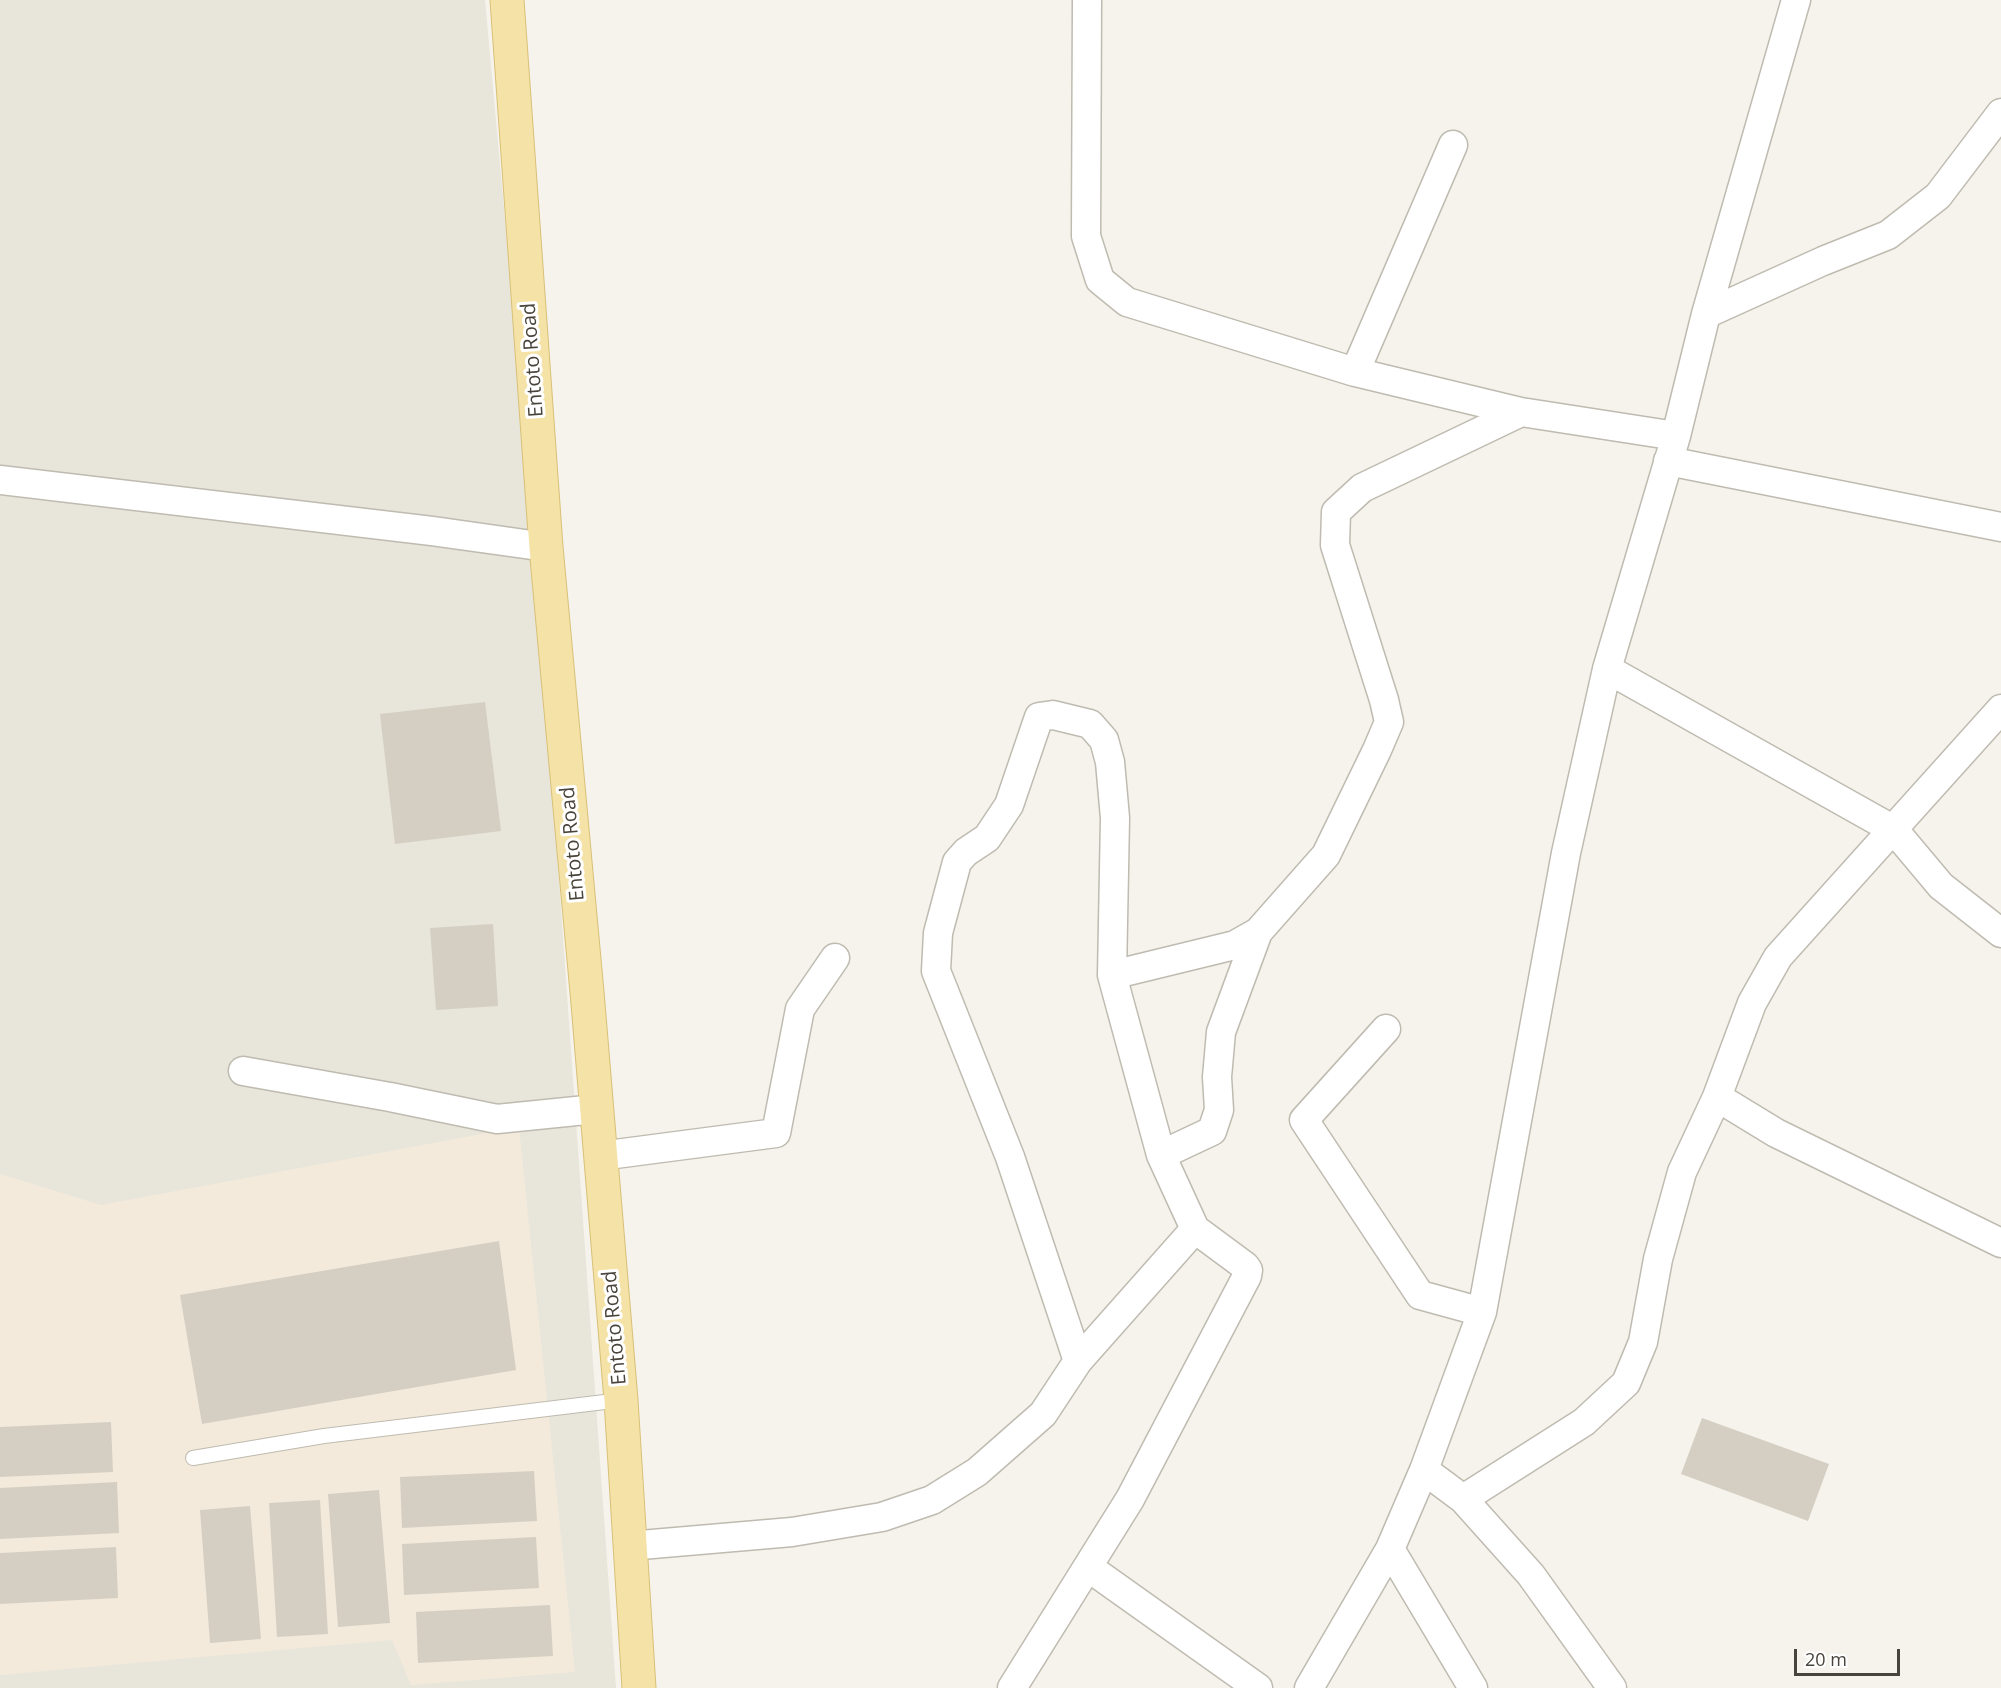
<!DOCTYPE html>
<html>
<head>
<meta charset="utf-8">
<style>
  body { margin:0 }
  #map { position:relative; width:2001px; height:1688px; overflow:hidden; background:#f5f3ec; font-family:"Open Sans",sans-serif }
  canvas { display:block }
  .scale { position:absolute; left:1794px; top:1649px; width:106px; height:27px; box-sizing:border-box; border:3px solid #49443b; border-top:0; padding-left:8px; font-size:18px; line-height:21px; white-space:nowrap; color:#49443b; -webkit-text-stroke:4px #fff; paint-order:stroke }
</style>
</head>
<body>
<div id="map">
<canvas width="2001" height="1688"></canvas>
<div class="scale">20 m</div>
</div>
<script>
const g = document.querySelector('canvas').getContext('2d');
g.lineJoin = 'round';
function paint(path, color) {
  g.fillStyle = color;
  g.fill(path, 'evenodd');
}
function poly(rows) {
  const path = new Path2D();
  for (const r of rows) {
    path.moveTo(r[0], r[1]);
    for (let i = 2; i < r.length; i += 2) path.lineTo(r[i], r[i + 1]);
  }
  return path;
}
function stroke(path, color, width, dash) {
  g.strokeStyle = color;
  g.lineWidth = width;
  g.lineCap = dash ? 'butt' : 'round';
  g.setLineDash(dash || []);
  g.stroke(path);
}
function write(font, color, halo, rows, align = 'center') {
  g.font = font + ' "Open Sans",sans-serif';
  g.lineWidth = 6;
  g.setLineDash([]);
  g.textBaseline = 'middle';
  g.strokeStyle = halo;
  g.fillStyle = color;
  for (const [text, x, y, turn = 0] of rows) {
    g.save();
    g.translate(x, y);
    g.rotate((+turn || 0) * Math.PI / 180);
    g.textAlign = isNaN(turn) ? turn : align;
    if (halo) g.strokeText(text, 0, 0);
    g.fillText(text, 0, 0);
    g.restore();
  }
}
paint(poly([
  [0,0,485,0,538,583,616,1688,0,1688]
]), '#e8e5db');
paint(poly([
  [519,1127,575,1672,411,1685,392,1640,0,1675,0,1174,101,1205]
]), '#f3eadb');
paint(poly([
  [485,702,501,831,395,844,380,714],
  [493,924,498,1006,436,1010,430,928],
  [499,1241,516,1370,202,1424,180,1295],
  [1702,1418,1829,1464,1808,1521,1681,1474],
  [111,1422,113,1472,0,1477,0,1427],
  [534,1471,537,1521,402,1528,400,1477],
  [117,1482,119,1533,0,1539,0,1488],
  [379,1490,390,1623,338,1627,328,1494],
  [320,1500,328,1634,277,1637,269,1503],
  [250,1506,261,1639,210,1643,200,1510],
  [536,1537,539,1588,404,1595,402,1544],
  [116,1547,118,1598,0,1604,0,1553],
  [550,1605,553,1656,418,1663,416,1612]
]), '#d5cfc3');
const service = poly([
  [193,1458,324,1436,621,1400]
]);
const minor = poly([
  [1087,0,1086,236,1100,280,1127,302,1355,372,1521,412,1676,436],
  [1706,314,1823,261,1888,235,1938,196,2001,113],
  [1355,372,1453,145],
  [1668,461,2001,527],
  [0,480,432,531,546,547],
  [1607,669,1894,830,1941,886,2001,933],
  [1112,975,1235,945,1258,932,1326,855,1377,750,1389,722,1384,700,1335,545,1336,512,1362,488,1521,412],
  [1386,1029,1304,1120,1420,1295,1482,1312],
  [243,1071,390,1097,497,1119,596,1109],
  [1717,1097,1776,1133,2001,1243],
  [1161,1155,1212,1131,1219,1110,1217,1077,1221,1032,1258,932],
  [600,1156,776,1133,800,1009,835,958],
  [1424,1470,1463,1499,1584,1422,1626,1383,1643,1342,1658,1259,1682,1172,1717,1097,1752,1003,1778,957,2001,709],
  [1463,1499,1531,1575,1612,1688],
  [629,1546,792,1532,882,1517,932,1500,977,1472,1043,1414,1078,1361,1010,1157,936,971,938,933,957,862,966,852,987,838,1009,805,1039,717,1053,715,1090,724,1104,740,1110,762,1115,818,1112,975,1161,1155,1195,1229,1078,1361],
  [1390,1549,1473,1688],
  [1088,1567,1258,1688],
  [1012,1688,1130,1499,1247,1276,1248,1270,1245,1266,1195,1229],
  [1309,1688,1390,1549,1424,1470,1482,1312,1566,853,1607,669,1676,436,1706,314,1796,0]
]);
const primary = poly([
  [507,0,546,547,587,992,621,1400,639,1688]
]);
stroke(service, '#bfbbb0', 16);
stroke(minor, '#bfbbb0', 31);
stroke(primary, '#d8c077', 35);
stroke(service, '#fff', 14);
stroke(minor, '#fff', 28);
stroke(primary, '#f4e2a6', 33);
write('20px', '#49443b', '#fff', [
  ["Entoto Road",533,360,-94],
  ["Entoto Road",573,844,-95],
  ["Entoto Road",615,1328,-95]
]);
</script>
</body>
</html>
